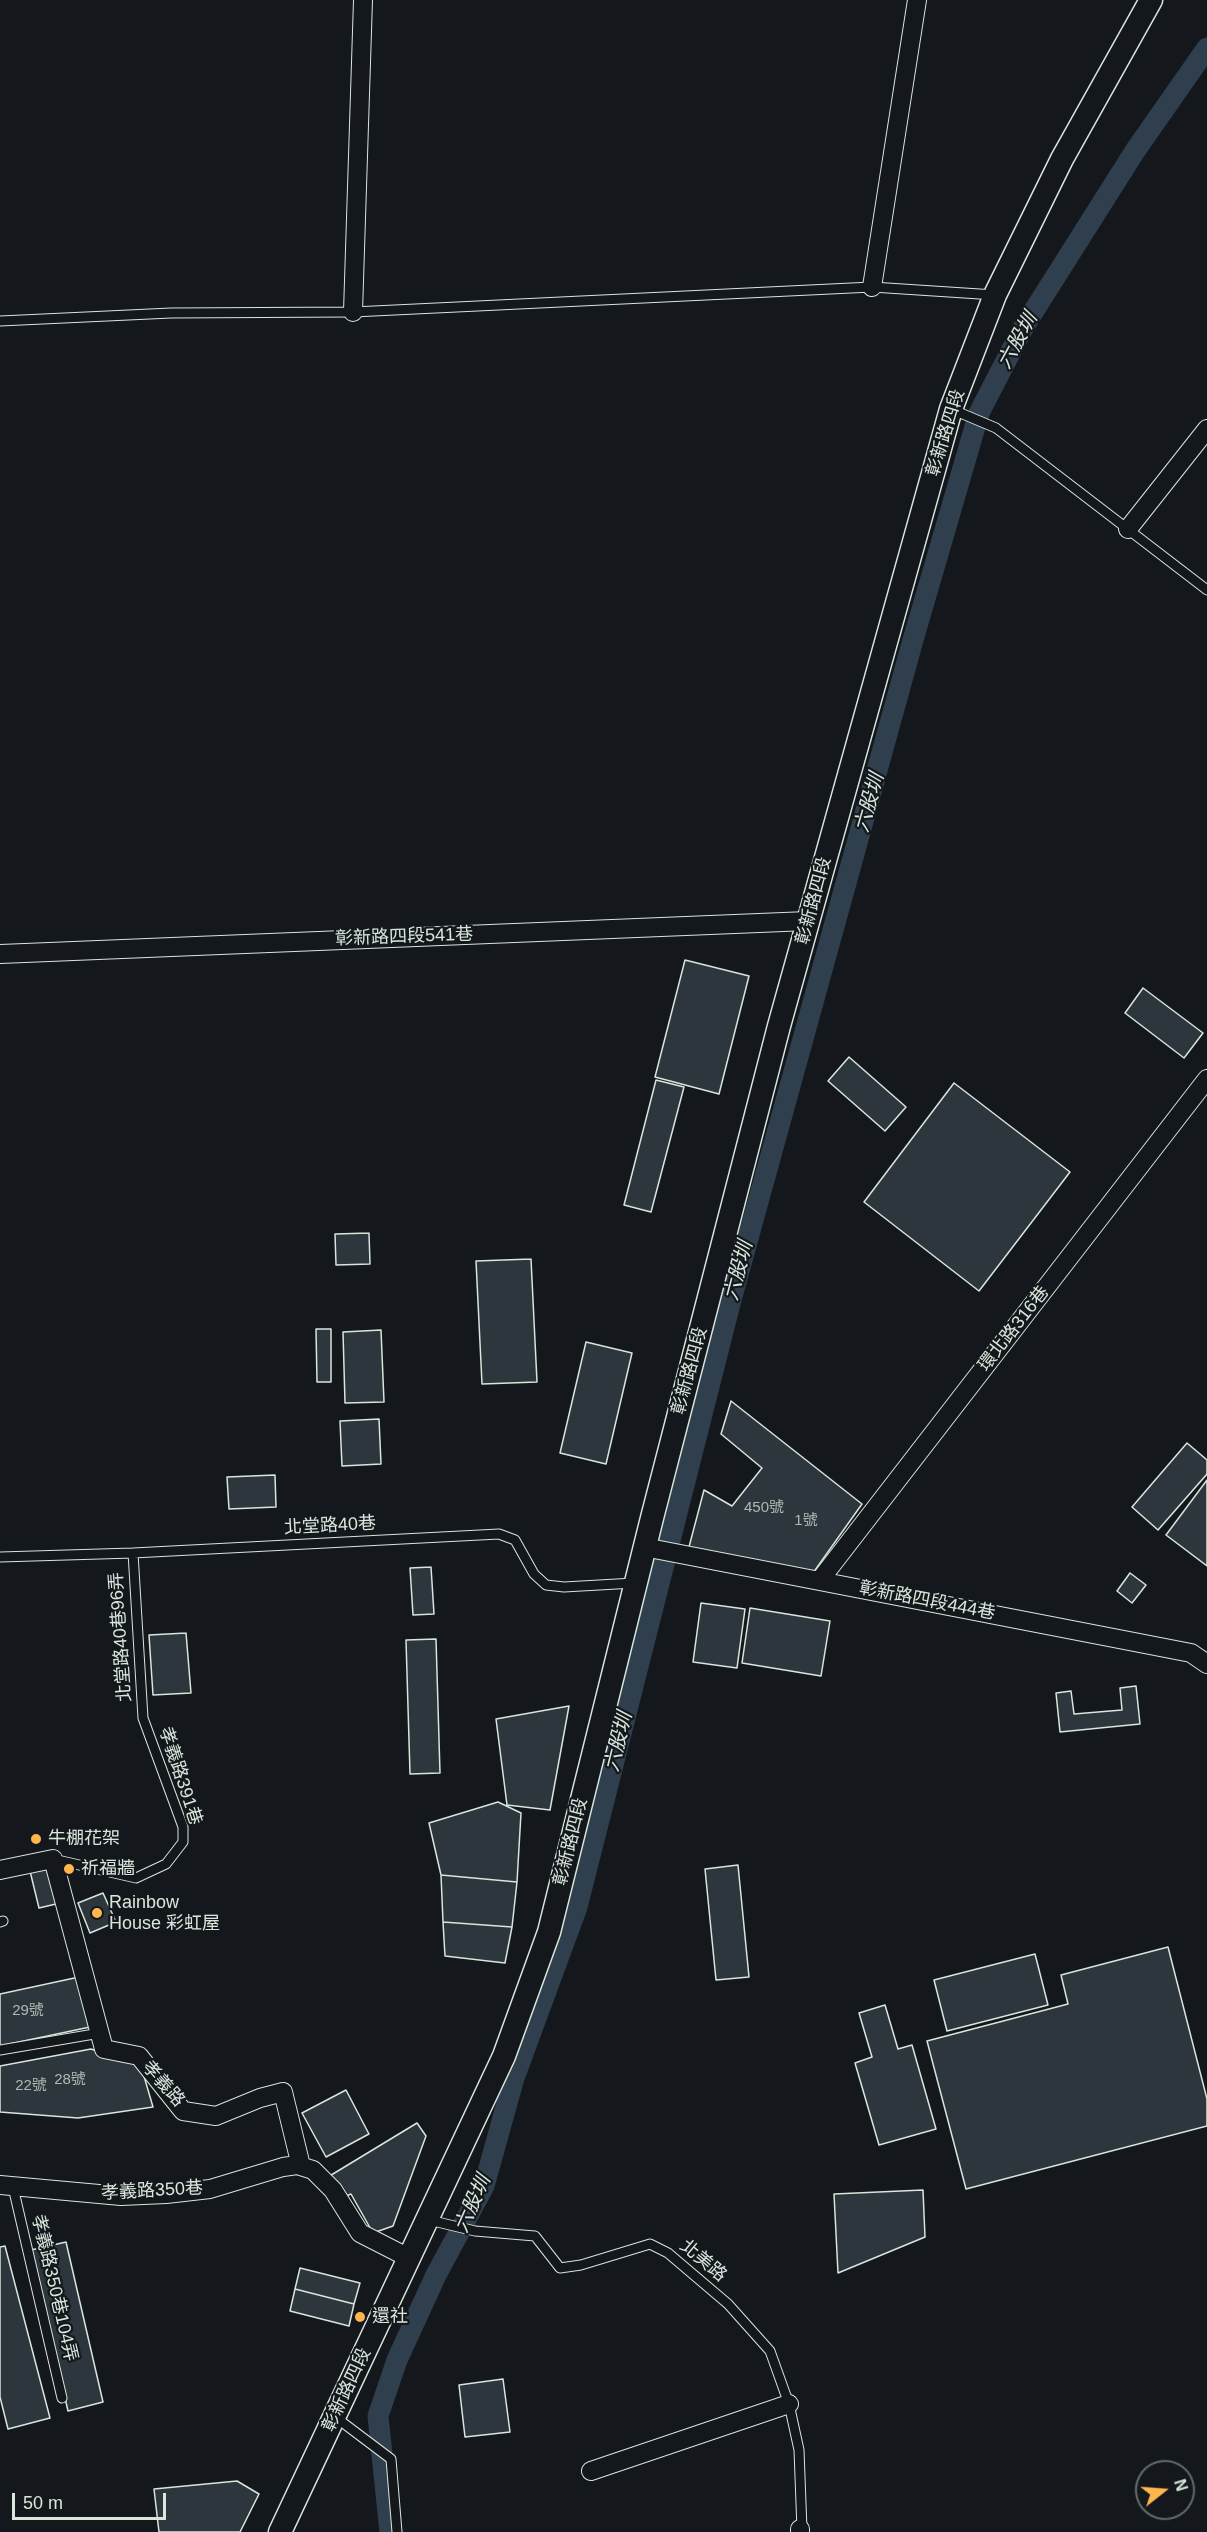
<!DOCTYPE html>
<html>
<head>
<meta charset="utf-8">
<style>
  body { margin:0 }
  #map { position:relative; width:1207px; height:2532px; overflow:hidden; background:#14181c; font-family:Arial,sans-serif }
  canvas { display:block }
  .north { position:absolute; left:1135px; top:2460px; width:60px; height:60px; box-sizing:border-box; background:#14181c; border:2px solid #626a69; border-radius:50%; rotate:73deg; font-size:16px; font-weight:700; line-height:24px; text-align:center; color:#d8e6dc }
  .north::after { content:''; display:block; margin:auto; width:21px; height:27px; background:#ffb74d; clip-path:polygon(50% 0,100% 100%,50% 72%,0 100%) }
  .scale { position:absolute; left:12px; top:2493px; width:154px; height:27px; box-sizing:border-box; border:3px solid #d8e6dc; border-top:0; padding-left:8px; font-size:18px; line-height:21px; white-space:nowrap; color:#d8e6dc; -webkit-text-stroke:4px #14181c; paint-order:stroke }
</style>
</head>
<body>
<div id="map">
<canvas width="1207" height="2532"></canvas>
<div class="north">N</div>
<div class="scale">50 m</div>
</div>
<script>
const g = document.querySelector('canvas').getContext('2d');
g.lineJoin = 'round';
function poly(rows) {
  const path = new Path2D();
  for (const r of rows) {
    path.moveTo(r[0], r[1]);
    for (let i = 2; i < r.length; i += 2) path.lineTo(r[i], r[i + 1]);
  }
  return path;
}
function stroke(path, color, width, dash) {
  g.strokeStyle = color;
  g.lineWidth = width;
  g.lineCap = dash ? 'butt' : 'round';
  g.setLineDash(dash || []);
  g.stroke(path);
}
function paint(path, color) {
  g.fillStyle = color;
  g.fill(path, 'evenodd');
}
function write(font, color, halo, rows, align = 'center') {
  g.font = font + ' Arial,"Noto Sans TC",sans-serif';
  g.lineWidth = 4.5;
  g.setLineDash([]);
  g.textBaseline = 'middle';
  g.strokeStyle = halo;
  g.fillStyle = color;
  for (const [text, x, y, turn = 0] of rows) {
    g.save();
    g.translate(x, y);
    g.rotate((+turn || 0) * Math.PI / 180);
    g.textAlign = isNaN(turn) ? turn : align;
    if (halo) g.strokeText(text, 0, 0);
    g.fillText(text, 0, 0);
    g.restore();
  }
}
stroke(poly([
  [390,2532,378,2416,397,2360,436,2275,484,2186,514,2078,577,1907,731,1300,913,640,979,413,1023,328,1135,151,1207,48]
]), '#2f3f4d', 21);
const building = poly([
  [685,960,749,976,719,1094,655,1077,685,960],
  [1143,988,1203,1033,1184,1058,1125,1013,1143,988],
  [849,1057,906,1107,885,1131,828,1081,849,1057],
  [656,1080,684,1087,651,1212,624,1205,656,1080],
  [954,1083,1070,1172,979,1291,864,1202,954,1083],
  [369,1233,370,1264,336,1265,335,1234,369,1233],
  [531,1259,537,1382,482,1384,476,1261,531,1259],
  [316,1329,331,1329,331,1382,317,1382,316,1329],
  [381,1330,384,1402,345,1403,343,1332,381,1330],
  [586,1342,632,1353,606,1464,560,1453,586,1342],
  [731,1401,862,1504,813,1573,689,1547,704,1490,732,1506,762,1468,721,1434,731,1401],
  [379,1419,381,1464,342,1466,340,1421,379,1419],
  [1187,1443,1207,1460,1207,1474,1158,1530,1132,1507,1187,1443],
  [275,1475,276,1507,229,1509,227,1477,275,1475],
  [1207,1480,1207,1566,1166,1535,1207,1480],
  [431,1567,434,1614,413,1615,410,1568,431,1567],
  [1130,1573,1146,1585,1132,1603,1117,1591,1130,1573],
  [701,1603,745,1609,737,1668,693,1662,701,1603],
  [750,1608,830,1621,821,1676,742,1663,750,1608],
  [186,1633,191,1693,153,1695,149,1635,186,1633],
  [436,1639,440,1773,410,1774,406,1640,436,1639],
  [1136,1686,1140,1724,1060,1732,1056,1693,1071,1691,1074,1714,1122,1710,1120,1688,1136,1686],
  [569,1706,550,1810,507,1805,496,1719,569,1706],
  [498,1802,521,1813,517,1882,441,1875,429,1823,498,1802],
  [45,1863,56,1904,39,1908,29,1867,45,1863],
  [738,1865,749,1977,716,1980,705,1869,738,1865],
  [441,1875,517,1882,512,1927,443,1922,441,1875],
  [103,1893,116,1922,90,1933,78,1903,103,1893],
  [443,1922,512,1927,505,1963,445,1956,443,1922],
  [1168,1947,1207,2099,1207,2126,966,2189,927,2041,1068,2004,1061,1975,1168,1947],
  [1035,1954,1048,2005,947,2031,934,1980,1035,1954],
  [79,1977,90,2027,0,2046,0,1994,79,1977],
  [885,2005,898,2049,912,2045,936,2129,879,2145,855,2063,872,2057,859,2013,885,2005],
  [91,2049,141,2066,153,2107,78,2118,0,2112,0,2066,91,2049],
  [346,2090,369,2134,326,2157,302,2113,346,2090],
  [417,2123,426,2136,393,2226,373,2233,351,2194,336,2200,323,2180,417,2123],
  [923,2190,925,2237,838,2273,834,2194,923,2190],
  [66,2242,103,2402,68,2411,31,2250,66,2242],
  [5,2246,50,2418,8,2429,0,2397,0,2247,5,2246],
  [300,2268,360,2283,354,2304,295,2289,300,2268],
  [295,2289,354,2304,349,2326,290,2311,295,2289],
  [503,2379,510,2432,465,2437,459,2385,503,2379],
  [237,2481,259,2494,240,2532,159,2532,154,2489,237,2481]
]);
paint(building, '#2c363c');
stroke(building, '#d8e6dc', 1.5);
const service = poly([
  [0,321,171,313,353,312,872,287,995,295],
  [951,409,996,428,1207,590],
  [0,1557,133,1553,499,1534,515,1540,534,1574,546,1585,564,1587,634,1583],
  [53,1859,136,1878,166,1864,183,1842,183,1827,143,1718,133,1553],
  [0,1922,3,1921],
  [0,2050,100,2033],
  [13,2187,62,2398],
  [429,2220,475,2231,535,2236,560,2268,581,2265,650,2244,668,2253,728,2304,770,2351,789,2404,799,2450,802,2530],
  [334,2416,391,2459,397,2532]
]);
const minor = poly([
  [872,287,917,0],
  [353,312,363,0],
  [1128,529,1207,429],
  [0,954,808,921],
  [644,1547,1191,1653,1207,1664],
  [820,1580,1207,1079],
  [0,1870,53,1859,104,2049,139,2056,183,2111,216,2116,260,2098,283,2092,301,2166],
  [0,2185,121,2196,166,2194,210,2189,283,2167,297,2165,313,2170,333,2190,360,2233,409,2258],
  [591,2471,789,2404],
  [800,2532,800,2529]
]);
const tertiary = poly([
  [280,2532,504,2056,549,1932,652,1518,779,1026,951,409,995,295,1062,159,1151,0]
]);
stroke(service, '#d8e6dc', 11);
stroke(minor, '#d8e6dc', 20);
stroke(tertiary, '#d8e6dc', 25);
stroke(service, '#14181c', 9);
stroke(minor, '#14181c', 18);
stroke(tertiary, '#14181c', 22);
for (const [x, y, r, color] of [
  [36,1839,6,"#ffb74d"],
  [69,1869,6,"#ffb74d"],
  [97,1913,6,"#ffb74d"],
  [360,2317,6,"#ffb74d"]
]) {
  const dot = new Path2D();
  dot.arc(x, y, r, 0, 2 * Math.PI);
  g.fillStyle = color;
  g.fill(dot);
  stroke(dot, '#14181c', 2);
}
write('15px', '#adbab4', null, [
  ["450號",764,1508],
  ["1號",806,1521],
  ["29號",28,2011],
  ["28號",70,2080],
  ["22號",31,2086]
]);
write('18px', '#d8e6dc', '#14181c', [
  ["彰新路四段",946,433,-73],
  ["彰新路四段",814,901,-75],
  ["彰新路四段541巷",404,937,-2],
  ["環北路316巷",1014,1329,-52],
  ["彰新路四段",690,1371,-75],
  ["北堂路40巷",330,1526,-3],
  ["彰新路四段444巷",927,1601,11],
  ["北堂路40巷96弄",121,1637,-94],
  ["孝義路391巷",180,1776,72],
  ["彰新路四段",571,1842,-76],
  ["孝義路",163,2084,49],
  ["孝義路350巷",152,2191,-3],
  ["北美路",703,2261,40],
  ["孝義路350巷104弄",54,2288,77],
  ["彰新路四段",347,2390,-65]
]);
write('18px', '#d8e6dc', '#14181c', [
  ["牛棚花架",48,1839],
  ["祈福牆",81,1869],
  ["Rainbow",109,1903],
  ["House 彩虹屋",109,1924],
  ["還社",372,2317]
], 'left');
write('italic 20px', '#d8e6dc', '#14181c', [
  ["六股圳",1018,341,-61],
  ["六股圳",870,803,-74],
  ["六股圳",739,1271,-75],
  ["六股圳",619,1742,-76],
  ["六股圳",473,2204,-66]
]);
</script>
</body>
</html>
